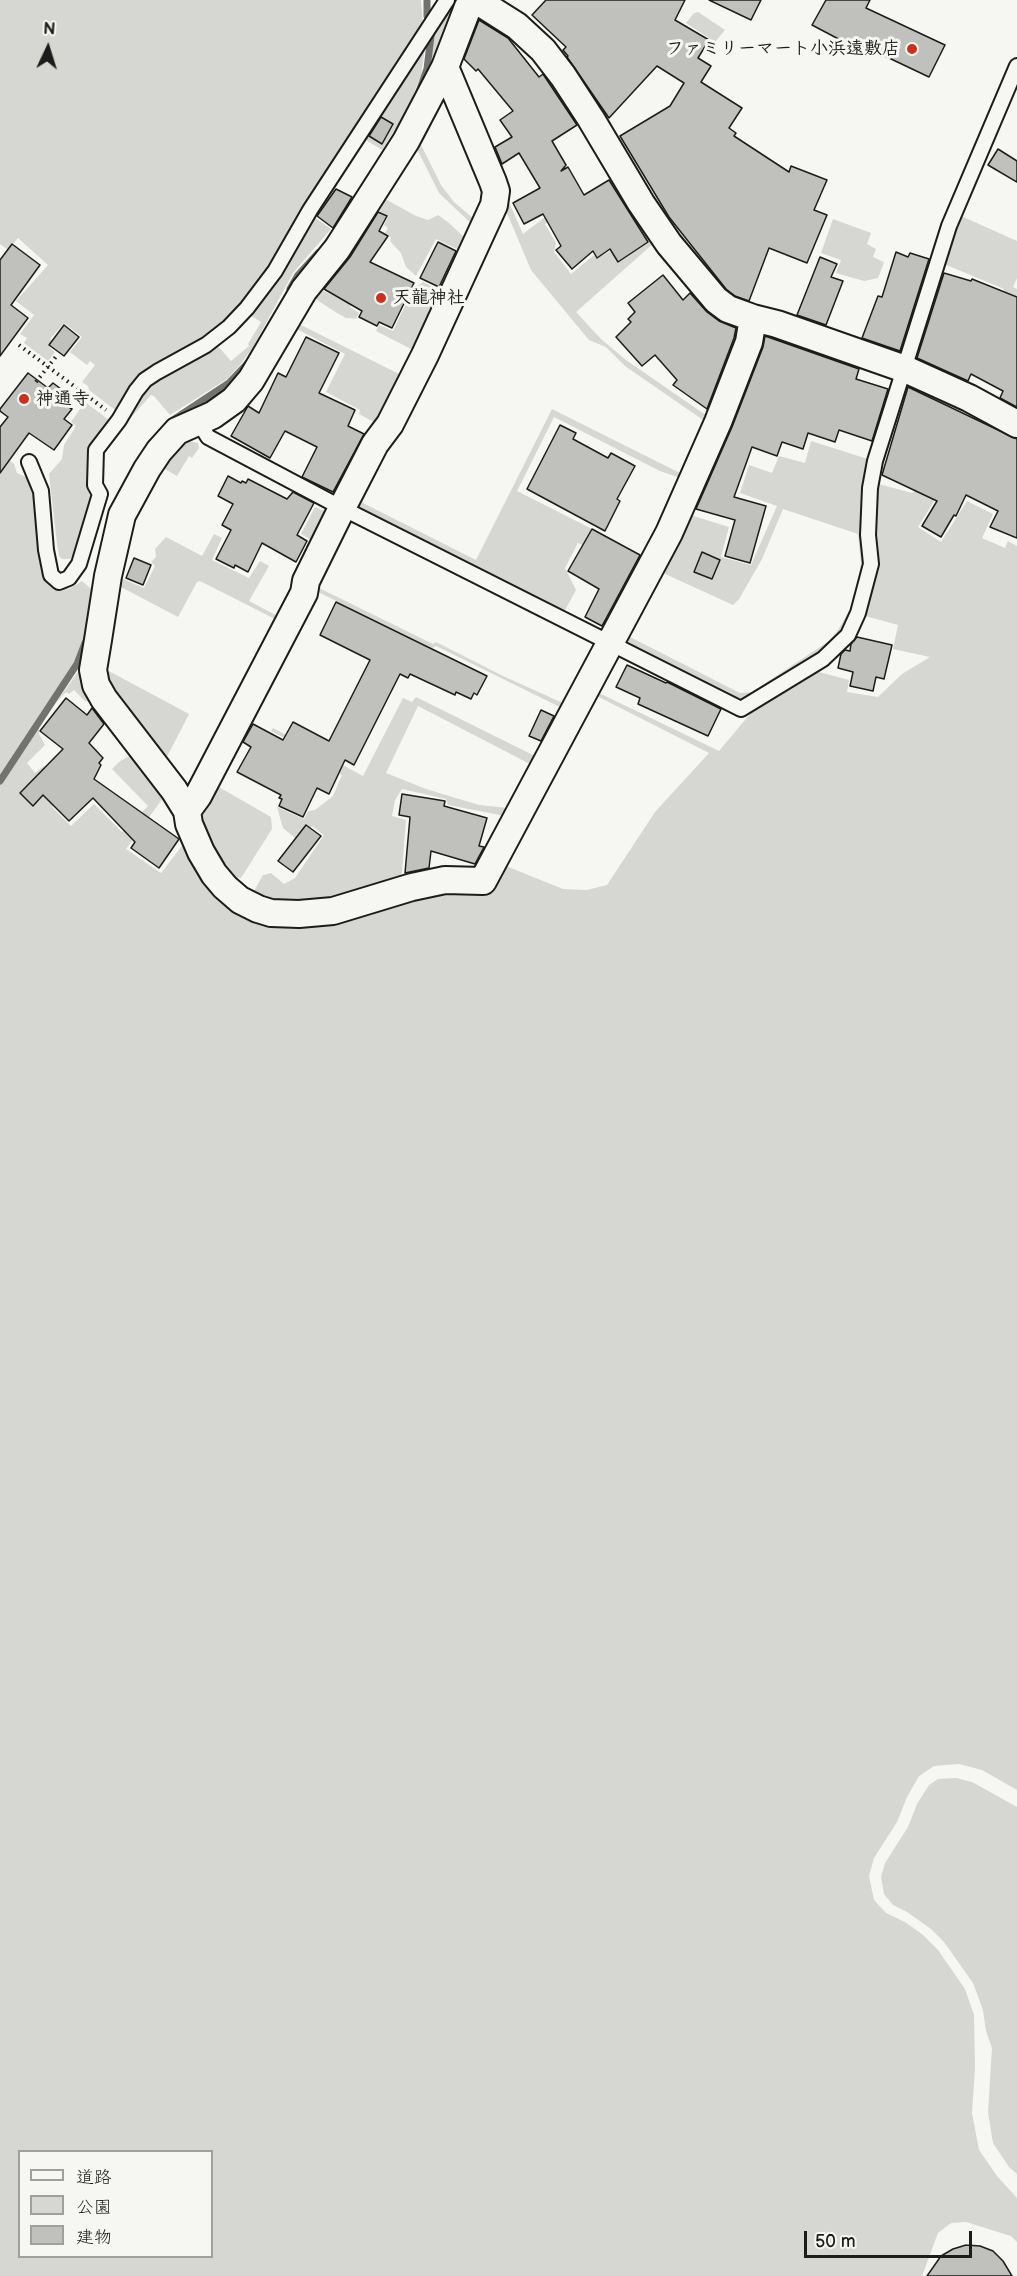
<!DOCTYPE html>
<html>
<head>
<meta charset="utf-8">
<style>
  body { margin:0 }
  #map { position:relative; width:1017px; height:2276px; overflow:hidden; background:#f6f6f2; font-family:"Balsamiq Sans","Klee One",sans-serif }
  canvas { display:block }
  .legend { position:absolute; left:18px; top:2150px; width:195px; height:108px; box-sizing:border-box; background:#f6f6f2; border:2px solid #9f9f9c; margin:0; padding:8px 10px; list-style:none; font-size:18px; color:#1c1c1c }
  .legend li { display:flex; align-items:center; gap:12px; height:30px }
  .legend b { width:30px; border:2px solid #9f9f9c }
  .north { position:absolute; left:18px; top:18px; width:60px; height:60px; -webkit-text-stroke:4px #f6f6f2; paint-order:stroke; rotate:4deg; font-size:16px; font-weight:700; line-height:24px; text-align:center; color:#1c1c1c }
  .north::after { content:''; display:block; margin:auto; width:21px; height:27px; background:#1c1c1c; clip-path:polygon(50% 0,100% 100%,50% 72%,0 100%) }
  .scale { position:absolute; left:804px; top:2231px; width:168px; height:27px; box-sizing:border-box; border:3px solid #1c1c1c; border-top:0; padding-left:8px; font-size:18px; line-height:21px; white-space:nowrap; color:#1c1c1c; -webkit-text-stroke:4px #f6f6f2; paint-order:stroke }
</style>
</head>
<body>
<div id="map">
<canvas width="1017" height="2276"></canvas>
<ul class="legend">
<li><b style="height:8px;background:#f6f6f2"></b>道路</li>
<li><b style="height:16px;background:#d6d6d2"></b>公園</li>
<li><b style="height:16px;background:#c0c0bd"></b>建物</li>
</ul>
<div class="north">N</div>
<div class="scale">50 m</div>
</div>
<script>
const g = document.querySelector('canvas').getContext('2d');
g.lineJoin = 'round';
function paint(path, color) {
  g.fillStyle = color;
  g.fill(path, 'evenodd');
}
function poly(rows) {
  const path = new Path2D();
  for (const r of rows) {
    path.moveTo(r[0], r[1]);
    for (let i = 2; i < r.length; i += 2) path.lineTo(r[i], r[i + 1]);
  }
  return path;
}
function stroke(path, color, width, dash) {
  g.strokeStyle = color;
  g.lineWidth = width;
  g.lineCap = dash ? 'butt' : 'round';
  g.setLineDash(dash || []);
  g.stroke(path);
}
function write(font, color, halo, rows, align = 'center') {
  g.font = font + ' "Balsamiq Sans","Klee One",sans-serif';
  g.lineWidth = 6;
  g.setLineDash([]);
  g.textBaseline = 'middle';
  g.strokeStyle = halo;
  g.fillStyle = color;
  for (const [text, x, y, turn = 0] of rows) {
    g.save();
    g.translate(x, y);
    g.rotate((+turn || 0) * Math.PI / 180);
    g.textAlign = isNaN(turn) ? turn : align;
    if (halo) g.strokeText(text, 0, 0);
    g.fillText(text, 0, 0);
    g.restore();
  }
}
paint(poly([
  [0,0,421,0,423,27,270,269,227,323,205,340,130,388,115,410,89,390,88,386,82,382,95,365,90,361,87,365,70,352,82,337,64,323,50,339,53,342,49,347,55,352,48,361,24,343,27,338,20,334,34,315,16,301,48,265,18,238,8,250,0,244],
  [453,0,456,0,458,4,431,69,434,29],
  [698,12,725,30,715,42,686,23,694,13],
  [426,40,421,75,409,106,382,150,363,138],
  [445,88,488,181,477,229,439,193,414,143],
  [444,95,483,187,481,201,474,219,454,202,441,185,421,145,428,132,426,128],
  [504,191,523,234,549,214,571,207,545,224,556,243,554,252,571,274,594,255,597,258,610,251,618,263,652,240,654,243,576,312,601,339,626,360,713,420,686,480,660,471,554,417,517,491,612,539,604,555,578,543,565,568,576,590,564,612,355,507],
  [507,213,531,270,589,340,606,347,625,366,706,422,682,474,552,409,476,560,363,503,361,499,398,428,501,214],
  [377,198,387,200,416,216,428,220,438,215,449,223,470,243,381,426,359,414,360,410,326,392,345,354,293,327,295,322,403,376,415,351,376,331,379,325,393,331,413,289,423,282,439,290,459,250,436,239,416,276,406,267,401,253,390,241,391,237,385,233,388,228,384,225,388,216,372,207],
  [313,216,331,229,293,273,252,349,239,366,227,379,170,415,154,396,151,395,128,421,141,397,159,379,217,345,231,361,249,346,248,344,261,322,250,315],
  [961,216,1017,241,1017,278,1013,287,1017,289,1017,306,1001,298,1004,289,944,264],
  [833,219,871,233,867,244,876,249,873,257,884,262,878,278,864,281,836,273,841,260,821,253],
  [341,253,367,272,350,307,359,313,356,319,346,318,337,313,317,300,311,293,318,288,340,299,347,285,329,275],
  [85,402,109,420,91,448,88,486,91,500,77,550,70,559,62,559,59,556,57,544,49,474,62,459,64,445,76,426,71,422],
  [184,440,198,443,199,448,192,458,189,456,177,476,165,469,165,459],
  [811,441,871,460,866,565,862,590,844,633,819,656,752,697,739,700,622,639,687,514,729,527,721,557,751,565,777,506,740,493,749,465,772,473,779,456,805,463],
  [783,509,858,534,861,564,856,589,850,609,838,630,829,641,752,692,740,693,628,636,627,632,663,573,733,605,739,599,762,559],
  [0,453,14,464,17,473,30,479,37,488,55,585,69,589,82,581,95,592,86,646,79,662,39,723,39,734,45,745,27,763,35,773,44,766,67,790,52,807,71,826,94,804,122,832,148,806,112,769,119,762,136,752,171,805,163,798,126,849,161,873,182,846,191,847,260,913,417,891,492,886,593,690,719,751,750,714,782,689,815,671,849,680,847,692,878,697,902,674,930,657,893,649,898,625,862,615,873,536,875,483,912,493,918,489,936,498,918,527,941,542,967,501,993,514,982,538,1005,548,1008,541,1017,546,1017,1790,982,1770,959,1764,934,1766,919,1776,907,1797,897,1822,874,1858,869,1876,874,1900,886,1913,905,1922,923,1935,938,1950,965,1989,974,2015,975,2068,972,2113,979,2150,997,2176,1017,2198,1017,2242,1011,2236,966,2222,951,2223,938,2233,922,2276,0,2276],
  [595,695,709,753,655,812,607,885,587,890,563,889,506,866],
  [20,2152,212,2152,212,2256,20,2256],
  [315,507,334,515,319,544,301,534],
  [349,518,601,644,566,710,436,646,432,648,314,590],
  [349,523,355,524,596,645,565,704,503,676,436,642,433,644,317,587],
  [214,534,222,538,212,560,249,578,260,561,269,566,249,601,283,619,191,795,106,687,104,635,117,580,123,579,144,588,155,566,151,562,156,557,155,549,166,537,202,556],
  [200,581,277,620,191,788,167,757,189,714,107,670,111,627,119,586,178,617,197,582],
  [82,666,94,698,90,702,85,701,74,690,69,694,66,692,56,703],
  [416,697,541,759,510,817,448,805,446,799,402,789,395,800,392,816,406,820,401,884,299,908,250,898,263,875,271,873,284,884,295,878,324,835,312,826,300,842,283,828,277,807,304,819,308,811,315,810,333,796,342,775,303,755,294,743,271,731,273,728,363,776,403,698,412,702],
  [418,706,530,764,508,808,479,805,426,789,386,773],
  [217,786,271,817,272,829,241,878,229,876,196,823,209,792],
  [956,1778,972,1782,1017,1807,1017,2174,1009,2167,993,2143,988,2112,992,2048,986,2031,983,2010,973,1983,944,1942,931,1929,907,1912,893,1905,884,1894,881,1877,885,1863,908,1827,917,1804,929,1785,938,1779]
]), '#d6d6d2');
stroke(poly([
  [427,0,427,16],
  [419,92,427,69,431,36],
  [290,289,298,275,318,253],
  [170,422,229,383,247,364],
  [0,781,77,664,85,643]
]), '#727271', 7);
const building = poly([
  [546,0,685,0,675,20,709,40,698,58,711,66,701,82,742,108,729,128,736,133,734,136,789,172,791,166,827,180,814,210,827,215,807,263,769,248,749,301,735,296,726,289,669,217,620,136,670,106,684,83,657,66,609,118,567,57,568,56,563,50,566,47,532,15,546,0],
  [709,0,761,0,751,20,709,0],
  [826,0,870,0,866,8,945,45,929,77,851,40,848,44,812,25,826,0],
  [479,20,508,38,539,77,543,74,577,125,552,141,566,165,561,171,568,167,584,195,609,180,648,242,618,262,610,249,597,258,593,251,572,269,556,250,561,246,543,214,524,224,513,203,540,188,519,153,502,164,495,147,512,137,500,120,513,111,478,69,476,71,464,59,479,20],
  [381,117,393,124,382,144,369,136,381,117],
  [998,149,1017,161,1017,182,988,165,998,149],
  [336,189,352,197,333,228,317,216,336,189],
  [378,212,387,216,379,231,388,236,370,262,414,283,392,328,379,322,377,326,359,317,362,311,324,289,350,257,378,212],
  [438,242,456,251,439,287,420,278,438,242],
  [12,244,40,265,11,305,28,318,0,356,0,260,12,244],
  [896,252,908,257,910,253,929,259,900,351,862,338,878,296,882,297,896,252],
  [820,257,837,264,831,277,843,281,826,325,797,315,820,257],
  [944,273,971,281,972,279,1017,297,1017,407,1000,398,1003,391,971,374,968,381,917,358,944,273],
  [663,275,683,300,690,293,707,312,719,321,736,328,734,338,707,409,673,385,677,380,655,355,642,366,616,337,631,322,628,319,635,312,628,303,663,275],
  [64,325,79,337,64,356,49,345,64,325],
  [765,336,859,369,856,379,888,389,872,441,839,430,835,442,808,433,803,449,782,442,777,456,752,447,734,497,766,506,750,563,725,556,735,520,696,509,732,427,763,347,765,336],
  [306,337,339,353,319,393,355,410,348,426,364,434,333,492,302,477,317,447,285,431,270,458,231,436,248,406,259,413,278,373,286,377,306,337],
  [28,373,48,388,53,383,73,398,67,406,72,409,64,419,72,425,54,450,29,433,0,473,0,427,8,417,0,411,0,409,28,373],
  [908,387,1017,439,1017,538,990,527,998,511,966,495,956,516,954,515,941,537,922,526,937,501,882,475,908,387],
  [560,425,576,433,573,439,608,458,611,453,635,466,617,499,620,501,605,531,527,489,560,425],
  [228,476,241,483,242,481,246,483,248,479,287,499,293,492,314,503,297,535,307,541,296,562,262,543,248,572,235,565,234,568,216,559,231,530,222,525,233,504,218,496,228,476],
  [592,529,640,555,602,626,585,617,599,589,568,571,592,529],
  [702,552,720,560,712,579,694,572,702,552],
  [134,558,151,565,143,585,126,578,134,558],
  [336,602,487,676,477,695,474,693,471,699,456,692,455,695,410,674,408,678,400,674,354,765,345,760,329,794,317,788,303,817,279,806,282,799,279,798,281,795,237,772,251,747,243,742,253,724,283,740,293,722,329,741,370,660,320,635,336,602],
  [857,637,892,645,884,679,876,677,873,691,850,686,853,672,838,668,841,654,845,650,850,651,851,644,857,637],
  [627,665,666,683,667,682,721,709,708,736,638,704,640,698,616,687,627,665],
  [66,698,87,715,92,708,104,724,89,743,103,758,99,763,101,765,94,779,179,839,159,868,131,848,135,842,93,798,69,821,43,795,33,806,20,793,63,749,40,731,66,698],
  [541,710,554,716,541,741,529,736,541,710],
  [402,794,445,801,444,806,487,818,479,846,484,847,475,864,431,851,429,868,405,873,410,817,399,815,402,794],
  [306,825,321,836,293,872,278,861,306,825],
  [966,2245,980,2246,993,2251,1003,2261,1012,2276,927,2276,941,2256,953,2249,966,2245]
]);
paint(building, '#c0c0bd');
stroke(building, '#1c1c1c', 1.5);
const service = poly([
  [198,421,208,437,342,508,741,709,823,659,848,635,858,613,871,564,868,535,870,488,875,461,949,226,1017,66],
  [29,462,41,491,46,550,51,575,59,582,69,578,79,564,100,494],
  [100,494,95,485,96,450,119,420,136,391,145,380,157,372,206,345,229,327,247,308,275,271,310,210,447,0]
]);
const minor = poly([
  [473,0,468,7,445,67,406,141,337,249,304,290,251,380,234,400,213,415,177,431,159,451,147,469,122,515,108,576,98,640,93,670,96,685,104,699,174,790,187,811,189,824,201,852,214,874,225,887,240,900,258,909,271,913,299,914,333,911,412,887,445,880,483,881,669,533,718,422,749,342,753,318],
  [476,0,517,26,543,50,563,76,591,119,641,203,669,244,716,300,728,309,753,318,777,324,905,369,969,398,1017,424],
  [187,811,198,796,304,593,306,581,342,508,375,444,390,424,425,355,494,205,496,191,493,182,445,67]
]);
stroke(service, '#1c1c1c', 18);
stroke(minor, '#1c1c1c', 30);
stroke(poly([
  [19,345,106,410],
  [36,382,58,354]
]), '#1c1c1c', 4, [1.5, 4.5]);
stroke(service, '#f6f6f2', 14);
stroke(minor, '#f6f6f2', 26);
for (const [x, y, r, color] of [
  [912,49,6,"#c8321e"],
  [381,298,6,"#c8321e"],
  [24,399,6,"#c8321e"]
]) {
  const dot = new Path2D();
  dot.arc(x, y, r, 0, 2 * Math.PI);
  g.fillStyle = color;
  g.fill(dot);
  stroke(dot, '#f6f6f2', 2);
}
write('bold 18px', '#1c1c1c', '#f6f6f2', [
  ["ファミリーマート小浜遠敷店",900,49,"right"],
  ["天龍神社",393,298],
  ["神通寺",36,399]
], 'left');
</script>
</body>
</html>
